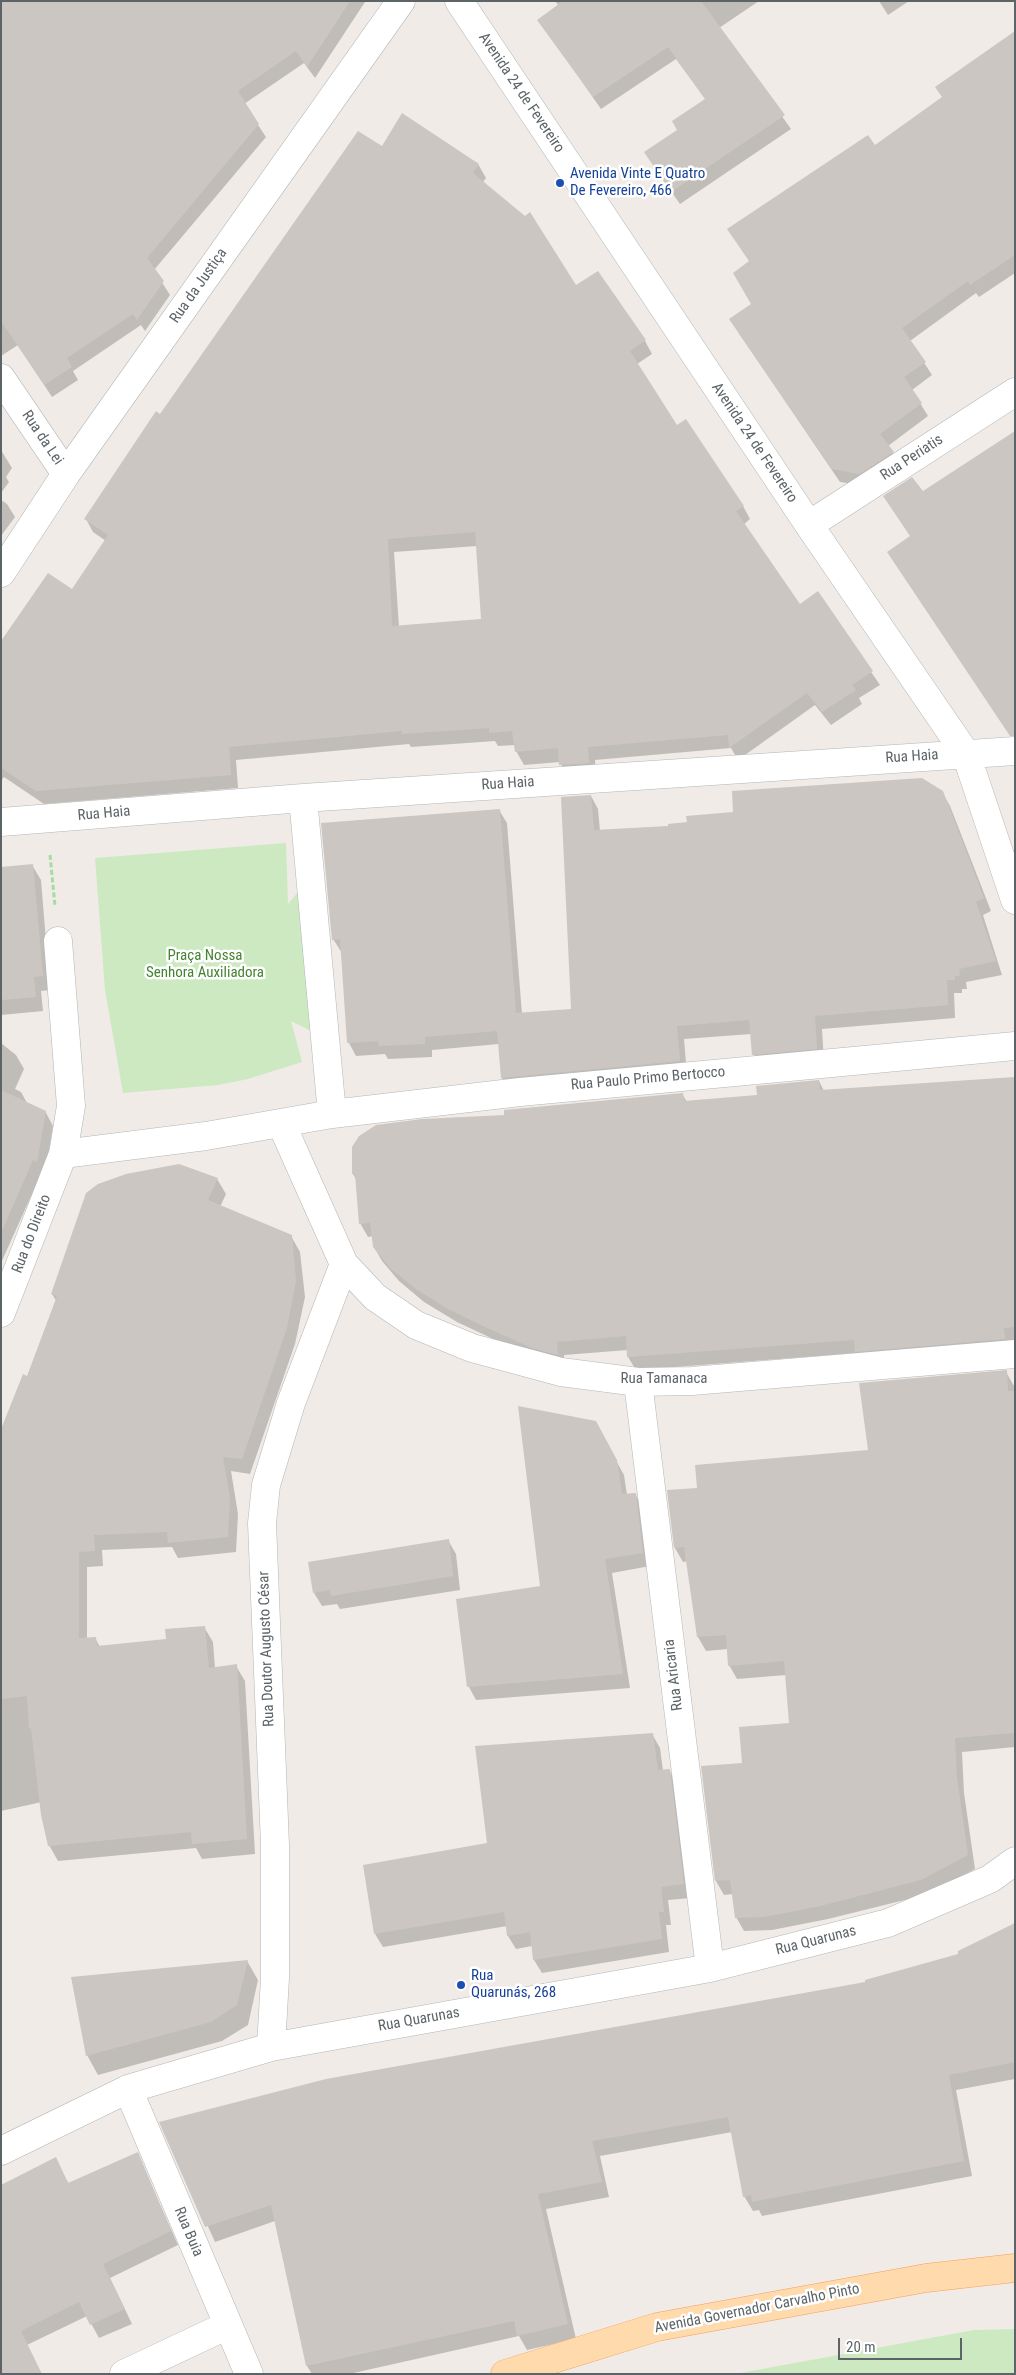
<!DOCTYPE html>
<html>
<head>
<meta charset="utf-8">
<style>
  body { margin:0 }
  #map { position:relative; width:1016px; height:2375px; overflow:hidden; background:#f0ebe6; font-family:"Roboto Condensed",sans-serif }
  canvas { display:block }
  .frame { position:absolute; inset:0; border:2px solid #5d6467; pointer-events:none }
  .scale { position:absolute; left:838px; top:2338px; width:124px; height:22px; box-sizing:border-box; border:2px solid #5d6467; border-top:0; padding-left:6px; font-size:15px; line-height:18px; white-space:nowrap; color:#5d6467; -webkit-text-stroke:4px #fff; paint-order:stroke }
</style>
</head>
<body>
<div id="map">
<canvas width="1016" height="2375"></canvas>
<div class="frame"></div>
<div class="scale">20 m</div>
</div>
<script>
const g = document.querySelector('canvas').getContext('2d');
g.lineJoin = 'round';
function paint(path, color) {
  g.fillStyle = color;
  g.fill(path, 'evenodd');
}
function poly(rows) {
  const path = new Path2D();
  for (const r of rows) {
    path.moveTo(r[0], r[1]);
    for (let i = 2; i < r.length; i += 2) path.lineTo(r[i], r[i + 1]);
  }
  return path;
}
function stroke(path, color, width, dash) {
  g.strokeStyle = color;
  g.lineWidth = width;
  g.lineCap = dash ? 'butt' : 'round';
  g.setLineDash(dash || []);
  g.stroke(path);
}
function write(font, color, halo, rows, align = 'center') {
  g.font = font + ' "Roboto Condensed",sans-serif';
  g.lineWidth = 5;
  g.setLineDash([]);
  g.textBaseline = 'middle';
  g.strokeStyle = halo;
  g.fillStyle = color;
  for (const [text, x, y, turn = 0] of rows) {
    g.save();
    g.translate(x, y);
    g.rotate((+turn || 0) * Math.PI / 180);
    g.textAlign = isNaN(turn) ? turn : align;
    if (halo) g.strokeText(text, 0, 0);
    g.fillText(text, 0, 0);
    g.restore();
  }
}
paint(poly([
  [286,843,288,904,303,886,313,1032,291,1021,302,1062,248,1079,218,1085,123,1093,105,990,95,858],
  [1015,2329,1015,2374,735,2374,974,2330]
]), '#cde9c2');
paint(poly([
  [1,1,365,2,315,78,304,63,244,104,266,137,154,270,170,295,145,331,141,325,73,371,78,380,52,397,18,345,1,356],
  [555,1,759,1,719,28,791,129,680,204,653,166,679,131,706,100,676,59,601,109,539,20,559,6],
  [879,1,909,1,888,15],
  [1015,33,1015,273,979,297,976,293,910,341,932,375,912,390,928,416,888,446,900,465,867,486,840,482,738,332,753,304,750,262,729,230,875,147,943,98],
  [383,148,478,164,486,178,483,182,576,287,645,341,652,354,637,364,676,427,743,506,750,519,744,524,800,605,817,593,880,685,859,698,862,704,831,725,815,705,738,760,731,748,595,760,596,776,568,778,560,762,524,765,516,751,515,745,498,746,495,741,411,747,409,744,236,760,238,788,44,804,4,777,1,781,1,688,72,591,106,541,93,532,86,519,160,415],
  [477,546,483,620,399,627,394,552],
  [1,450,12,468,6,477,9,482,1,493],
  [1,500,7,504,15,517,1,536],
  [942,792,950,806,991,911,983,915,1002,975,966,982,967,989,962,989,962,993,954,993,955,1018,822,1029,824,1062,761,1068,754,1054,751,1034,684,1039,687,1075,510,1091,502,1078,499,1044,432,1050,432,1057,388,1059,385,1054,356,1056,349,1043,342,953,333,939,499,810,507,823,522,1014,572,1010,591,796,598,809,600,831,669,827],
  [32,865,41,880,50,990,41,991,43,1011,1,1015,1,868],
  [1,1043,16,1055,24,1069,15,1089,21,1092,27,1103,45,1111,53,1126,45,1175,41,1174,1,1263],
  [819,1081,824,1091,1015,1082,1015,1340,864,1365,857,1353,636,1370,628,1357,628,1350,564,1355,565,1368,540,1361,457,1322,424,1302,399,1281,382,1261,374,1247,373,1236,368,1237,360,1223,356,1179,353,1174,505,1116,682,1094,687,1102,758,1096],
  [217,1179,226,1194,220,1207,291,1236,300,1252,305,1297,295,1344,250,1474,231,1471,238,1514,236,1552,178,1558,172,1547,102,1550,103,1566,87,1567,87,1639,95,1638,100,1647,167,1640,204,1627,213,1642,215,1668,236,1666,245,1681,255,1854,202,1859,196,1848,58,1861,49,1845,42,1802,1,1811,1,1431,28,1378,57,1302,52,1294],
  [1006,1372,1014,1386,1015,1392,1015,1747,962,1752,964,1793,975,1869,929,1894,828,1919,772,1930,744,1931,736,1917,733,1894,724,1895,716,1881,744,1764,791,1724,786,1675,737,1679,729,1665,728,1649,706,1651,698,1637,688,1561,683,1562,675,1548,698,1489,869,1451],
  [595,1423,624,1475,627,1495,635,1494,643,1508,650,1566,612,1573,630,1688,476,1700,469,1687,541,1587],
  [448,1540,456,1554,460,1590,340,1609,337,1604,322,1606,314,1593],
  [652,1734,660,1748,663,1771,669,1770,677,1784,691,1898,668,1900,671,1925,666,1925,669,1952,542,1973,534,1960,532,1946,516,1949,508,1936,507,1926,383,1947,375,1934,489,1844],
  [1015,1925,1015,2079,956,2090,972,2176,762,2216,759,2210,753,2211,744,2196,732,2132,600,2156,609,2197,546,2209,576,2339,527,2350,519,2336,349,2374,312,2374,307,2366,275,2221,215,2242,161,2123,867,1983,960,1954],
  [247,1961,258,1980,248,2025,222,2041,98,2075,87,2055],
  [137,2153,178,2245,110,2278,132,2324,99,2338,87,2316,27,2345,1,2374,55,2159,69,2184]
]), '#0003');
paint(poly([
  [1,1,350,1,307,67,296,51,238,91,259,124,147,258,164,281,137,320,133,314,67,358,72,367,44,385,1,321],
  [563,1,701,1,785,115,671,192,644,152,677,130,672,121,705,99,668,47,593,97,537,20],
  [1015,31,1015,255,970,285,968,281,902,328,926,362,904,377,922,403,880,434,894,452,859,474,832,469,729,319,751,304,733,273,749,261,727,229,868,135,875,145,942,97,935,87],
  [402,113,479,164,473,173,525,216,530,212,576,285,598,271,646,340,630,351,677,425,686,419,744,506,736,511,800,604,818,591,873,671,852,685,856,690,822,712,807,693,729,748,728,735,588,747,589,763,559,765,558,748,515,752,512,731,489,733,489,728,402,734,402,731,229,747,231,775,36,791,1,768,1,641,48,573,72,589,108,535,84,519,156,411,160,414,358,131,382,146],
  [475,532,481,619,392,626,388,539],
  [1015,431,1015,736,1010,736,887,552,910,536,883,496,912,477,923,491],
  [922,778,943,791,984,898,976,902,996,961,959,969,960,976,955,976,955,980,947,980,948,1005,815,1016,817,1049,752,1055,749,1020,677,1026,680,1061,501,1078,497,1031,425,1037,425,1044,379,1046,378,1041,347,1043,340,939,332,940,321,823,500,809,516,1013,571,1009,561,797,591,795,594,830,668,826,668,824,687,822,686,816,733,812,732,791],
  [33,864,43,976,34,977,36,997,1,1000,1,867],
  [1015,1077,1015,1327,1004,1328,1005,1339,855,1352,854,1340,627,1357,626,1336,557,1342,558,1355,532,1348,483,1326,448,1309,416,1289,390,1268,373,1247,370,1223,359,1224,355,1174,352,1174,352,1147,359,1136,376,1125,422,1119,504,1115,504,1110,683,1093,684,1101,757,1095,756,1086,819,1080,820,1090],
  [1,1090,46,1111,37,1162,33,1160,1,1233],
  [179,1164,218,1178,208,1200,292,1235,296,1281,287,1328,242,1459,223,1457,230,1498,228,1537,168,1543,167,1532,94,1535,95,1551,79,1552,79,1638,96,1637,97,1646,166,1639,165,1629,205,1626,209,1668,237,1664,247,1839,192,1844,191,1832,48,1846,41,1815,31,1728,29,1729,27,1696,1,1699,1,1429,23,1374,27,1376,57,1296,51,1294,86,1193,98,1184,126,1174],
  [1007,1370,1008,1391,1015,1391,1015,1733,955,1738,957,1778,968,1855,921,1880,820,1906,764,1917,735,1918,730,1880,715,1881,701,1766,742,1763,739,1727,789,1723,784,1661,728,1666,726,1635,697,1637,684,1547,674,1548,667,1490,697,1488,695,1465,868,1450,859,1383],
  [518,1406,596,1421,617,1460,622,1494,636,1493,643,1553,605,1559,623,1674,467,1687,456,1599,540,1586],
  [449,1539,453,1576,331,1596,330,1590,313,1593,308,1562],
  [653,1733,658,1770,670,1769,684,1884,661,1887,664,1912,659,1912,662,1939,533,1960,530,1932,507,1936,504,1912,374,1934,363,1865,487,1843,475,1746],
  [1015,1923,1015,2062,949,2075,964,2161,752,2202,751,2195,743,2197,728,2117,592,2141,602,2182,538,2194,568,2324,517,2336,514,2321,306,2366,271,2205,205,2227,159,2122,326,2079,865,1982,865,1980,958,1954,958,1951],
  [248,1960,237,2005,211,2022,86,2056,71,1977],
  [138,2152,171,2231,103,2264,125,2309,90,2325,79,2302,21,2331,42,2374,1,2374,1,2185,56,2157,68,2183]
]), '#ccc6c3');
const minor = poly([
  [459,1,809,525,966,754,1015,900],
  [1,378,66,474],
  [809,525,1015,392],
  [1,573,66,474,401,1],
  [303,798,332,1114],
  [1,822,303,798,1015,751],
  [281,1123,344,1264,375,1297,416,1325,472,1348,561,1372,638,1382,692,1381,1015,1354],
  [63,1154,206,1136,332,1114,520,1092,1015,1046],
  [1,1313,63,1154,71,1106,58,941],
  [638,1382,710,1968],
  [271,2047,275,1978,275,1845,262,1523,266,1485,291,1403,344,1264],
  [128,2089,249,2374],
  [1,2151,128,2089,271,2047,710,1968,888,1923,990,1879,1015,1861],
  [124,2374,228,2325]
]);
const major = poly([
  [505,2374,657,2327,926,2278,1015,2268]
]);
stroke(minor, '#b1b6b9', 29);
stroke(major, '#f89d58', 29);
stroke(poly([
  [50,855,55,906]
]), '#a5dba4', 3, [5, 2.5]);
stroke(minor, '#fff', 28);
stroke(major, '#ffdaad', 28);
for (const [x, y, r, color] of [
  [560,183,5,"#1a4fb4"],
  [461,1985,5,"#1a4fb4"]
]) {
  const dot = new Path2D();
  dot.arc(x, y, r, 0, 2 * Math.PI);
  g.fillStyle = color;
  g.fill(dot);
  stroke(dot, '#fff', 2);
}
write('15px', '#5d6467', '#fff', [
  ["Avenida 24 de Fevereiro",521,93,56],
  ["Rua da Justiça",199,286,-55],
  ["Rua da Lei",42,438,56],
  ["Avenida 24 de Fevereiro",754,443,56],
  ["Rua Periatis",912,458,-33],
  ["Rua Haia",912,757,-4],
  ["Rua Haia",508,784,-4],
  ["Rua Haia",104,814,-5],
  ["Rua Paulo Primo Bertocco",648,1079,-5],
  ["Rua do Direito",32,1234,-69],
  ["Rua Tamanaca",664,1379],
  ["Rua Doutor Augusto César",267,1649,-92],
  ["Rua Aricaria",674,1675,-97],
  ["Rua Quarunas",816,1941,-14],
  ["Rua Quarunas",419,2020,-10],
  ["Rua Buia",188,2232,67],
  ["Avenida Governador Carvalho Pinto",757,2309,-11]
]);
write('15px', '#164399', '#fff', [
  ["Avenida Vinte E Quatro",570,174],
  ["De Fevereiro, 466",570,191],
  ["Rua",471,1976],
  ["Quarunás, 268",471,1993]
], 'left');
write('15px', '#448330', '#fff', [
  ["Praça Nossa",205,956],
  ["Senhora Auxiliadora",205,973]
]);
</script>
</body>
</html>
